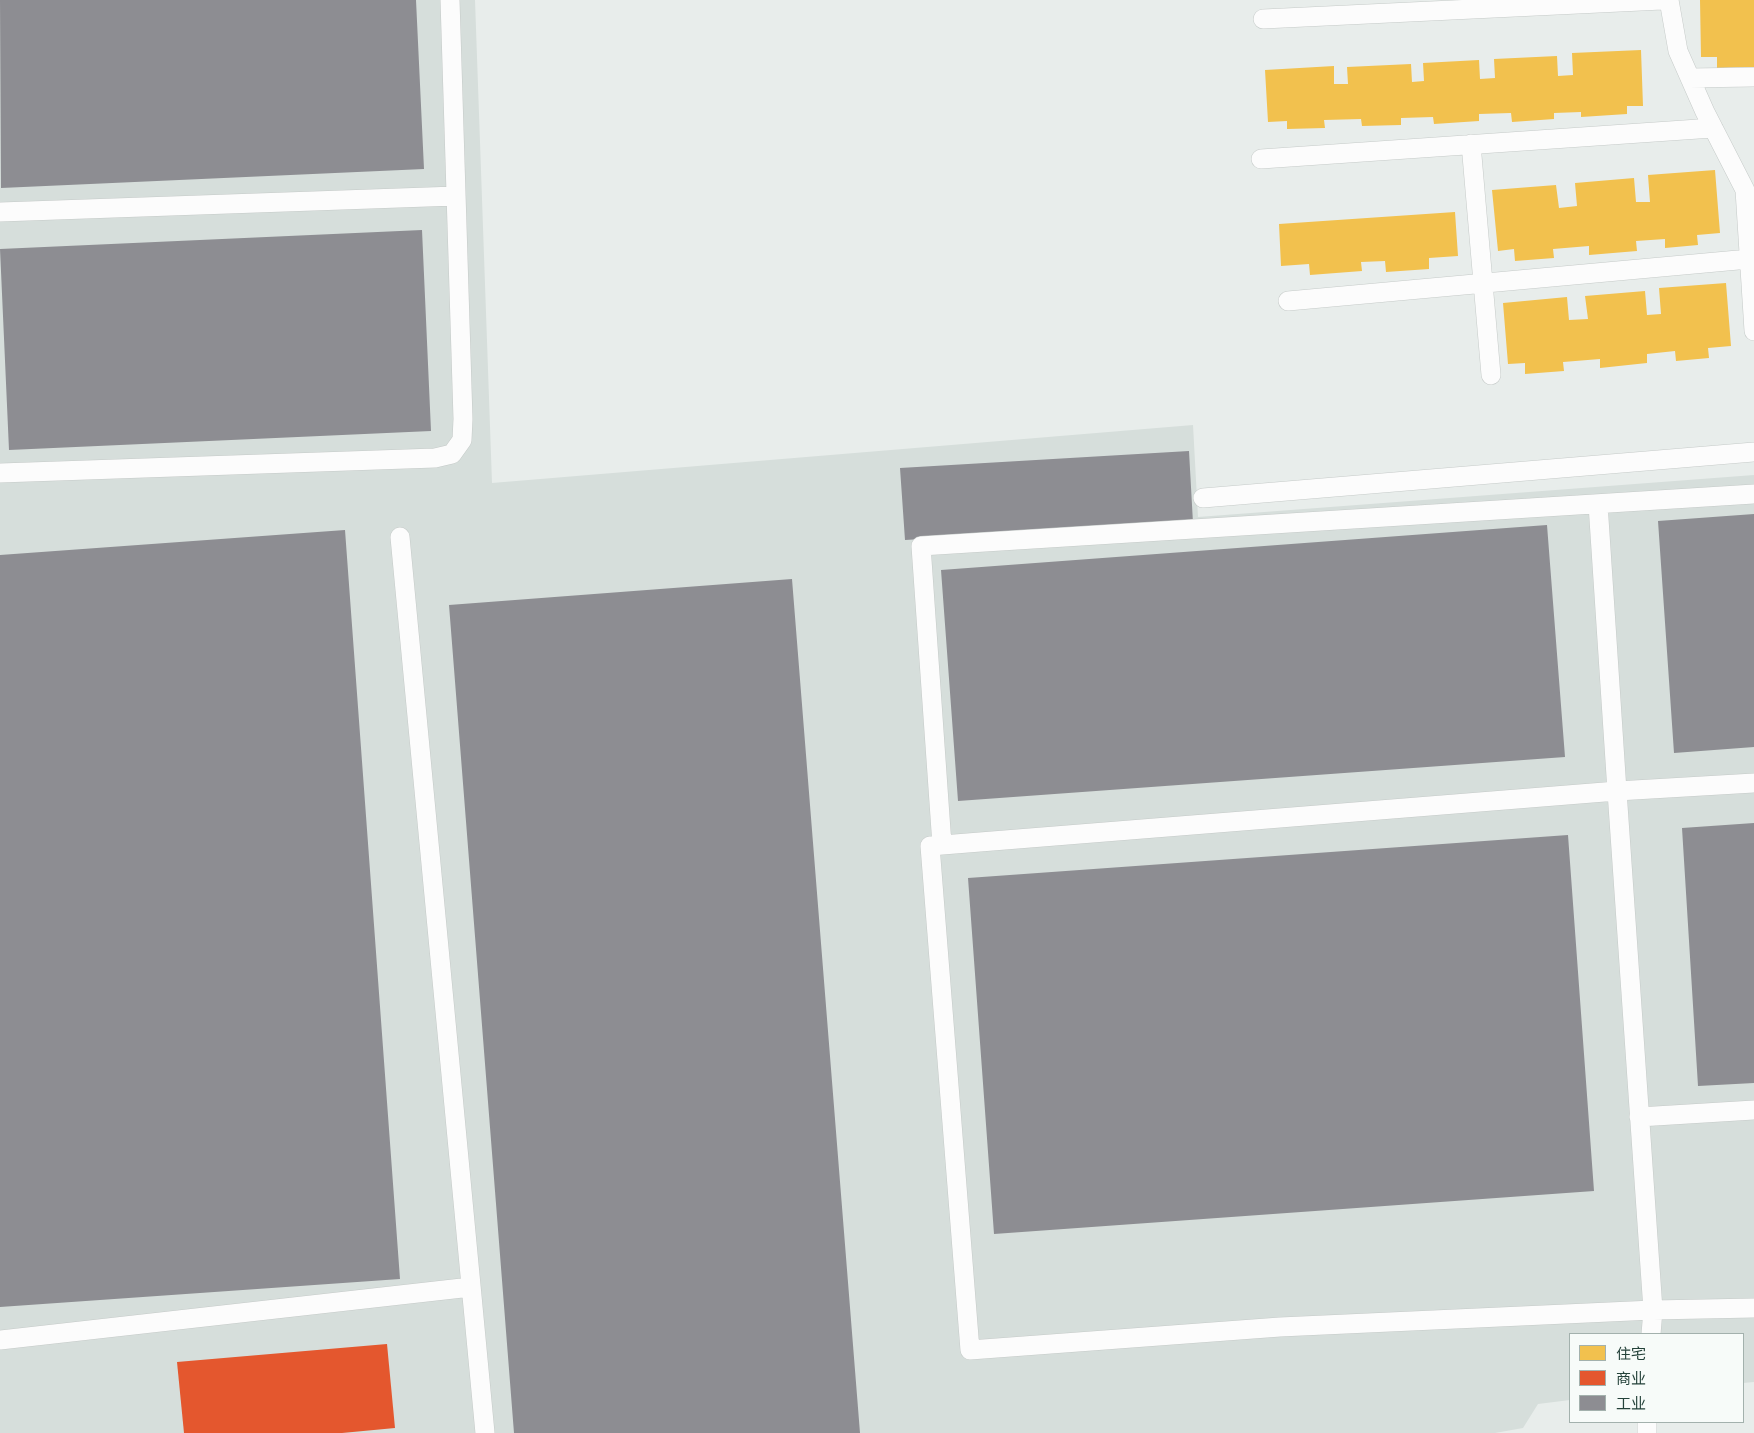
<!DOCTYPE html>
<html>
<head>
<meta charset="utf-8">
<style>
  body { margin:0 }
  #map { position:relative; width:1754px; height:1433px; overflow:hidden; background:#e8edeb; font-family:"Open Sans","Noto Sans SC",sans-serif }
  canvas { display:block }
  .legend { position:absolute; left:1569px; top:1333px; width:175px; height:90px; box-sizing:border-box; background:#f7fbf9; border:1px solid #a3b1ad; margin:0; padding:6px 9px; list-style:none; font-size:15px; color:#24423a }
  .legend li { display:flex; align-items:center; gap:10px; height:25px }
  .legend b { width:25px; border:1px solid #a3b1ad }
</style>
</head>
<body>
<div id="map">
<canvas width="1754" height="1433"></canvas>
<ul class="legend">
<li><b style="height:14px;background:#f2c14e"></b>住宅</li>
<li><b style="height:14px;background:#e4572e"></b>商业</li>
<li><b style="height:14px;background:#8d8d92"></b>工业</li>
</ul>
</div>
<script>
const g = document.querySelector('canvas').getContext('2d');
g.lineJoin = 'round';
function paint(path, color) {
  g.fillStyle = color;
  g.fill(path, 'evenodd');
}
function poly(rows) {
  const path = new Path2D();
  for (const r of rows) {
    path.moveTo(r[0], r[1]);
    for (let i = 2; i < r.length; i += 2) path.lineTo(r[i], r[i + 1]);
  }
  return path;
}
function stroke(path, color, width, dash) {
  g.strokeStyle = color;
  g.lineWidth = width;
  g.lineCap = dash ? 'butt' : 'round';
  g.setLineDash(dash || []);
  g.stroke(path);
}
paint(poly([
  [0,0,475,0,492,483,1193,425,1198,517,1754,475,1754,1382,1743,1383,1743,1334,1570,1334,1570,1400,1538,1404,1523,1428,1495,1433,0,1433]
]), '#d6dedb');
paint(poly([
  [1700,0,1754,0,1754,67,1717,68,1717,57,1701,57],
  [1641,50,1643,106,1627,106,1627,114,1581,117,1581,112,1554,113,1554,119,1512,122,1511,113,1479,114,1479,121,1434,124,1433,117,1401,118,1401,125,1362,126,1361,119,1324,120,1325,128,1287,129,1287,121,1268,122,1265,70,1334,66,1334,84,1348,84,1347,67,1411,64,1412,82,1424,81,1423,63,1479,60,1480,79,1495,78,1494,59,1557,56,1558,76,1573,75,1572,53],
  [1715,170,1720,233,1697,235,1698,245,1665,248,1665,239,1636,241,1637,251,1589,255,1589,246,1553,249,1554,258,1515,261,1514,249,1498,251,1492,190,1556,185,1559,208,1577,206,1575,183,1634,178,1636,202,1650,202,1648,175],
  [1455,212,1458,256,1429,258,1429,269,1386,272,1385,261,1361,262,1362,271,1310,275,1309,264,1281,266,1279,224],
  [1726,283,1731,346,1708,348,1709,358,1676,361,1675,351,1647,354,1647,363,1600,368,1600,359,1563,362,1564,371,1525,374,1525,363,1508,364,1503,303,1567,297,1569,320,1588,319,1585,296,1645,291,1647,315,1661,314,1659,288]
]), '#f2c14e');
paint(poly([
  [387,1344,395,1428,342,1433,184,1433,177,1362]
]), '#e4572e');
paint(poly([
  [0,0,416,0,424,169,1,188],
  [422,230,431,431,9,450,0,249],
  [1189,451,1193,523,905,540,900,468],
  [1754,514,1754,747,1674,753,1658,521],
  [1547,525,1565,757,958,801,941,570],
  [345,530,400,1279,0,1307,0,555],
  [792,579,860,1433,514,1433,449,605],
  [1754,823,1754,1083,1698,1086,1682,828],
  [1568,835,1594,1191,994,1234,968,878]
]), '#8d8d92');
const lane = poly([
  [1669,0,1678,51,1705,112,1745,190,1754,331],
  [1263,19,1662,0],
  [1690,78,1754,77],
  [1471,144,1491,375],
  [1261,159,1713,128],
  [0,212,456,196],
  [1288,301,1749,259],
  [0,473,435,458,452,454,462,440,463,419,450,0],
  [1203,498,1754,452],
  [1598,504,1617,791,930,846,970,1350,1280,1327,1653,1310,1754,1308],
  [400,537,485,1433],
  [942,845,921,546,1754,494],
  [1639,1117,1754,1110],
  [1651,1334,1653,1310,1617,791,1754,783],
  [0,1340,471,1287],
  [1647,1433,1647,1422]
]);
stroke(lane, '#c5cac8', 20);
stroke(lane, '#fcfcfc', 19);
</script>
</body>
</html>
